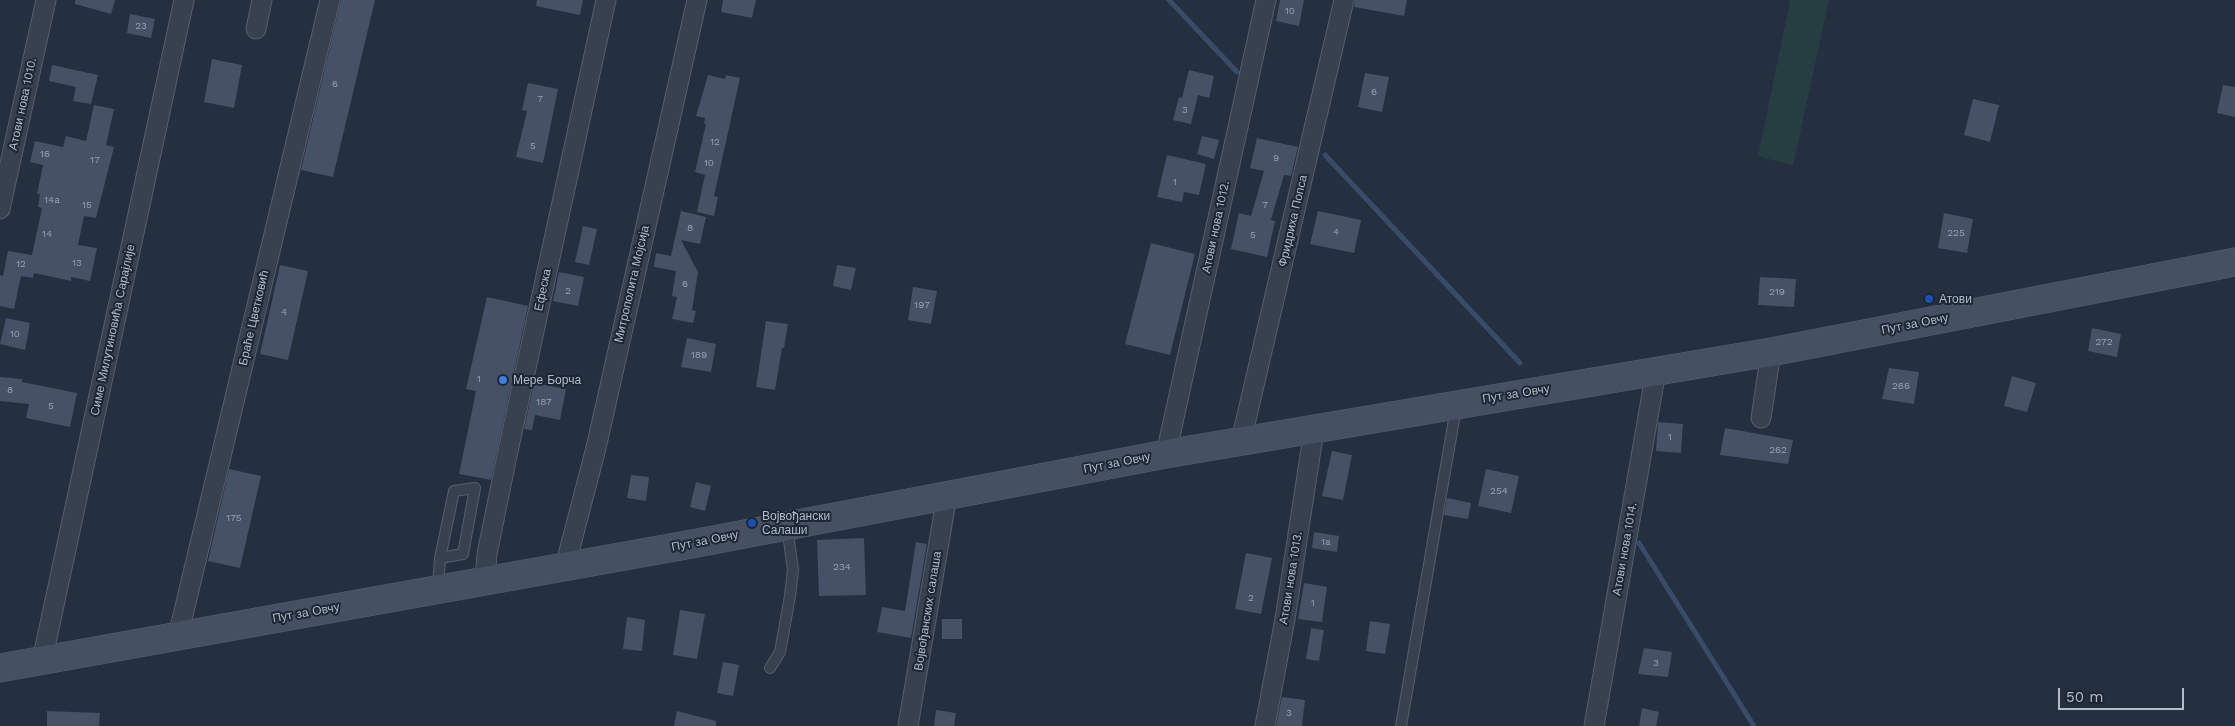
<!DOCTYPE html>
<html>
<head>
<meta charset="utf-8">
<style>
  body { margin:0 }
  #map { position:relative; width:2235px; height:726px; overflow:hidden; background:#242f40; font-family:"Work Sans",sans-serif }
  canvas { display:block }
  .scale { position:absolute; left:2058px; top:688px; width:126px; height:22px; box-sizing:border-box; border:2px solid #b4bcca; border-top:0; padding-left:6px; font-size:15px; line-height:18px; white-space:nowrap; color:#b4bcca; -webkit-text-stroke:4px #1d2635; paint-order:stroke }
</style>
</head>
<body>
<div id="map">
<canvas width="2235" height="726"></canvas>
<div class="scale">50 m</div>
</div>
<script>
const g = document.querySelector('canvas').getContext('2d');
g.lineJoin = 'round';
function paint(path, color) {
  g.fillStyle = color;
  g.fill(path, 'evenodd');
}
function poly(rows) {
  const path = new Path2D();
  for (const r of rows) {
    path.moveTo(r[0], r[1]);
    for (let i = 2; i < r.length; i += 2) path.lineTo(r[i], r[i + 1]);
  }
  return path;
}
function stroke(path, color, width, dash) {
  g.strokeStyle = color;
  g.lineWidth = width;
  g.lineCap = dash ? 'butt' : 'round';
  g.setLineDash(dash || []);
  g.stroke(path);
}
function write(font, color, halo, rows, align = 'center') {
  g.font = font + ' "Work Sans",sans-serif';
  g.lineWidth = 4;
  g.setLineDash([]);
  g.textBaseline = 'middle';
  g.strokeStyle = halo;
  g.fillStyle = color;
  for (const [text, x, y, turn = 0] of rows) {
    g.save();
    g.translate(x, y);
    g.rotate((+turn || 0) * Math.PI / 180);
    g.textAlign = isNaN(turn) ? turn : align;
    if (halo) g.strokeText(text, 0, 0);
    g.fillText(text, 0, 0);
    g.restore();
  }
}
paint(poly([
  [1790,0,1829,0,1793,166,1758,156]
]), '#263d41');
stroke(poly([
  [1169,0,1237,72],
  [1325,155,1520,363],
  [1639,543,1754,726]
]), '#384c69', 5);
paint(poly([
  [75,0,115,0,111,14,75,4],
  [341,0,375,0,333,177,301,170],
  [537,0,583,0,580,15,536,6],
  [723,0,756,0,752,18,721,12],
  [1280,0,1304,0,1299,26,1276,21],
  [1355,0,1407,0,1404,16,1354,7],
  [130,14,155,19,151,38,127,33],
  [212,59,242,65,234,108,204,102],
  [52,65,98,75,91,104,73,101,76,87,49,81],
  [1189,70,1214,76,1209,98,1198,95,1191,124,1173,120,1179,97,1182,98],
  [1365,73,1389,77,1382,112,1358,107],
  [708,75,725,79,726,75,740,78,714,196,718,197,714,216,697,212,705,175,695,172,706,124,704,124,705,118,696,116],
  [528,83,558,89,543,163,516,157,527,111,522,110],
  [2223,85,2235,87,2235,117,2217,113],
  [1973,99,1999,105,1990,142,1964,135],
  [94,105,114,109,106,145,114,147,96,218,84,216,78,245,97,248,90,281,71,277,71,281,34,273,33,278,21,276,14,309,0,306,0,275,3,276,8,251,32,255,42,208,38,207,40,194,37,194,43,165,30,162,35,141,63,147,66,136,86,141],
  [1202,136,1219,140,1214,159,1197,154],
  [1257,138,1298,147,1291,176,1284,175,1271,220,1275,221,1267,257,1231,249,1239,213,1251,216,1264,171,1250,168],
  [1167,155,1206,164,1199,195,1184,192,1182,202,1157,197],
  [681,211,706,217,700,244,681,240,698,272,692,310,696,311,693,323,672,319,677,297,672,296,676,271,654,267,656,253,671,256],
  [1318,211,1361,220,1354,253,1310,244],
  [1944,213,1973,219,1967,253,1938,248],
  [583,226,597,229,589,265,575,262],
  [1151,243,1195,254,1170,355,1125,344],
  [280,265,308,271,288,360,260,354],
  [837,265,856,268,851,290,833,286],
  [559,272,584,277,578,306,553,301],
  [1760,277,1796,279,1794,307,1758,305],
  [913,287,937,291,931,324,908,320],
  [487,297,528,306,491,480,459,474,476,391,466,389],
  [6,318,30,323,25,350,0,344],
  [766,321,788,324,784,348,782,348,775,390,756,387],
  [2092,328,2121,334,2117,357,2088,351],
  [687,338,716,344,711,372,681,367],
  [1889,368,1919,372,1914,404,1882,399],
  [2012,376,2036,383,2027,412,2004,406],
  [0,377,22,379,22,382,77,393,70,427,26,418,29,404,0,401],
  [534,383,566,389,560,420,535,415,532,430,524,429],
  [1658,422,1683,424,1681,453,1656,451],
  [1725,428,1793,440,1788,464,1720,455],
  [1332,451,1352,455,1343,500,1322,496],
  [229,469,261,476,240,568,208,561],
  [1486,469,1519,476,1511,513,1478,506],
  [631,475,649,477,646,501,627,498],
  [696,482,711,486,705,511,690,507],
  [1447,498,1471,503,1468,519,1444,515],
  [1314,532,1339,536,1337,552,1312,548],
  [864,538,866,595,819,596,817,540],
  [916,542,927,544,911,638,877,632,882,607,905,611],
  [1246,553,1272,558,1261,614,1235,609],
  [1304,583,1327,587,1322,622,1298,619],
  [680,610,705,614,697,659,673,655],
  [627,617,645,620,642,651,623,649],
  [942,619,962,619,962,639,942,639],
  [1370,621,1390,624,1385,654,1366,651],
  [1311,628,1324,630,1319,661,1306,659],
  [1644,648,1672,652,1668,677,1638,674],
  [723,662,739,665,733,696,717,693],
  [1282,697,1305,700,1302,726,1276,726],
  [1642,708,1659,712,1656,726,1639,726],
  [936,710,956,713,954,726,934,726],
  [47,711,100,713,99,726,47,726],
  [677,711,716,721,716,726,674,726]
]), '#455164');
const lane = poly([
  [438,588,440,558,454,491,475,488,463,554,440,558],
  [770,668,780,652,790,596,793,570,787,526],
  [1401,726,1456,408]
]);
const street = poly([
  [256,29,262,0],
  [0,209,46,0],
  [1761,418,1771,352],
  [1241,441,1344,0],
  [1166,454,1266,0],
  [565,567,596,448,697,0],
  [485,580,487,554,508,451,606,0],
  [178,636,330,0],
  [42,661,184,0],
  [908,726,947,495],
  [1265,726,1285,619,1314,430],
  [1594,726,1656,371]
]);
const secondary = poly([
  [0,668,692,544,1166,454,1771,352,2235,262]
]);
stroke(lane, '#565f6d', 12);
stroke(street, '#565f6d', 21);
stroke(secondary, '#565f6d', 29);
stroke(lane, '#384150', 10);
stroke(street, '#384150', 19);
stroke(secondary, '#465063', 28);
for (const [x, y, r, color] of [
  [1929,299,5,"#1a4fb4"],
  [503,380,5,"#3f7fe0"],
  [752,523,5,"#1a4fb4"]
]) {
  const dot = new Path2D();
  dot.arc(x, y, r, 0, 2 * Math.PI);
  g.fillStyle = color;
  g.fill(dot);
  stroke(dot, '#1d2635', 2);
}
write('10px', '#98a1b0', null, [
  ["10",1290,11],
  ["23",141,26],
  ["6",335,84],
  ["6",1374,92],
  ["7",540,99],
  ["3",1185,110],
  ["12",715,142],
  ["5",533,146],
  ["16",45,154],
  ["9",1276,158],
  ["17",95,160],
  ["10",709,163],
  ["1",1175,182],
  ["14a",52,200],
  ["15",87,205],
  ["7",1265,205],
  ["8",690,228],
  ["4",1336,232],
  ["225",1956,233],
  ["14",47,234],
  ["5",1253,235],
  ["13",77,263],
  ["12",21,264],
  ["6",685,284],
  ["2",568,291],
  ["219",1777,292],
  ["197",922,305],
  ["4",284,312],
  ["10",15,334],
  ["272",2104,342],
  ["189",699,355],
  ["1",479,379],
  ["266",1901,386],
  ["8",10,390],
  ["187",544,402],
  ["5",51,406],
  ["1",1670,437],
  ["262",1778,450],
  ["254",1499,491],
  ["175",234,518],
  ["1a",1326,542],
  ["234",842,567],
  ["2",1251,598],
  ["1",1313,603],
  ["3",1656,663],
  ["3",1289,713]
]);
write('12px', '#b4bcca', '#1d2635', [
  ["Атови нова 1010.",23,104,-78],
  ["Фридриха Попса",1293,221,-77],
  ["Атови нова 1012.",1216,227,-78],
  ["Митрополита Мојсија",632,284,-77],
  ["Ефеска",543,290,-78],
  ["Браће Цветковић",254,318,-77],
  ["Пут за Овчу",1915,324,-11],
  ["Симе Милутиновића Сарајлије",113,330,-78],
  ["Пут за Овчу",1516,394,-9],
  ["Пут за Овчу",1117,463,-11],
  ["Пут за Овчу",705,541,-11],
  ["Атови нова 1014.",1625,549,-80],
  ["Атови нова 1013.",1291,578,-81],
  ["Војвођанских салаша",928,611,-81],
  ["Пут за Овчу",306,613,-10]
]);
write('12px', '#b4bcca', '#1d2635', [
  ["Атови",1939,299],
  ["Мере Борча",513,380],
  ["Војвођански",762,516],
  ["Салаши",762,530]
], 'left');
</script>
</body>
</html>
